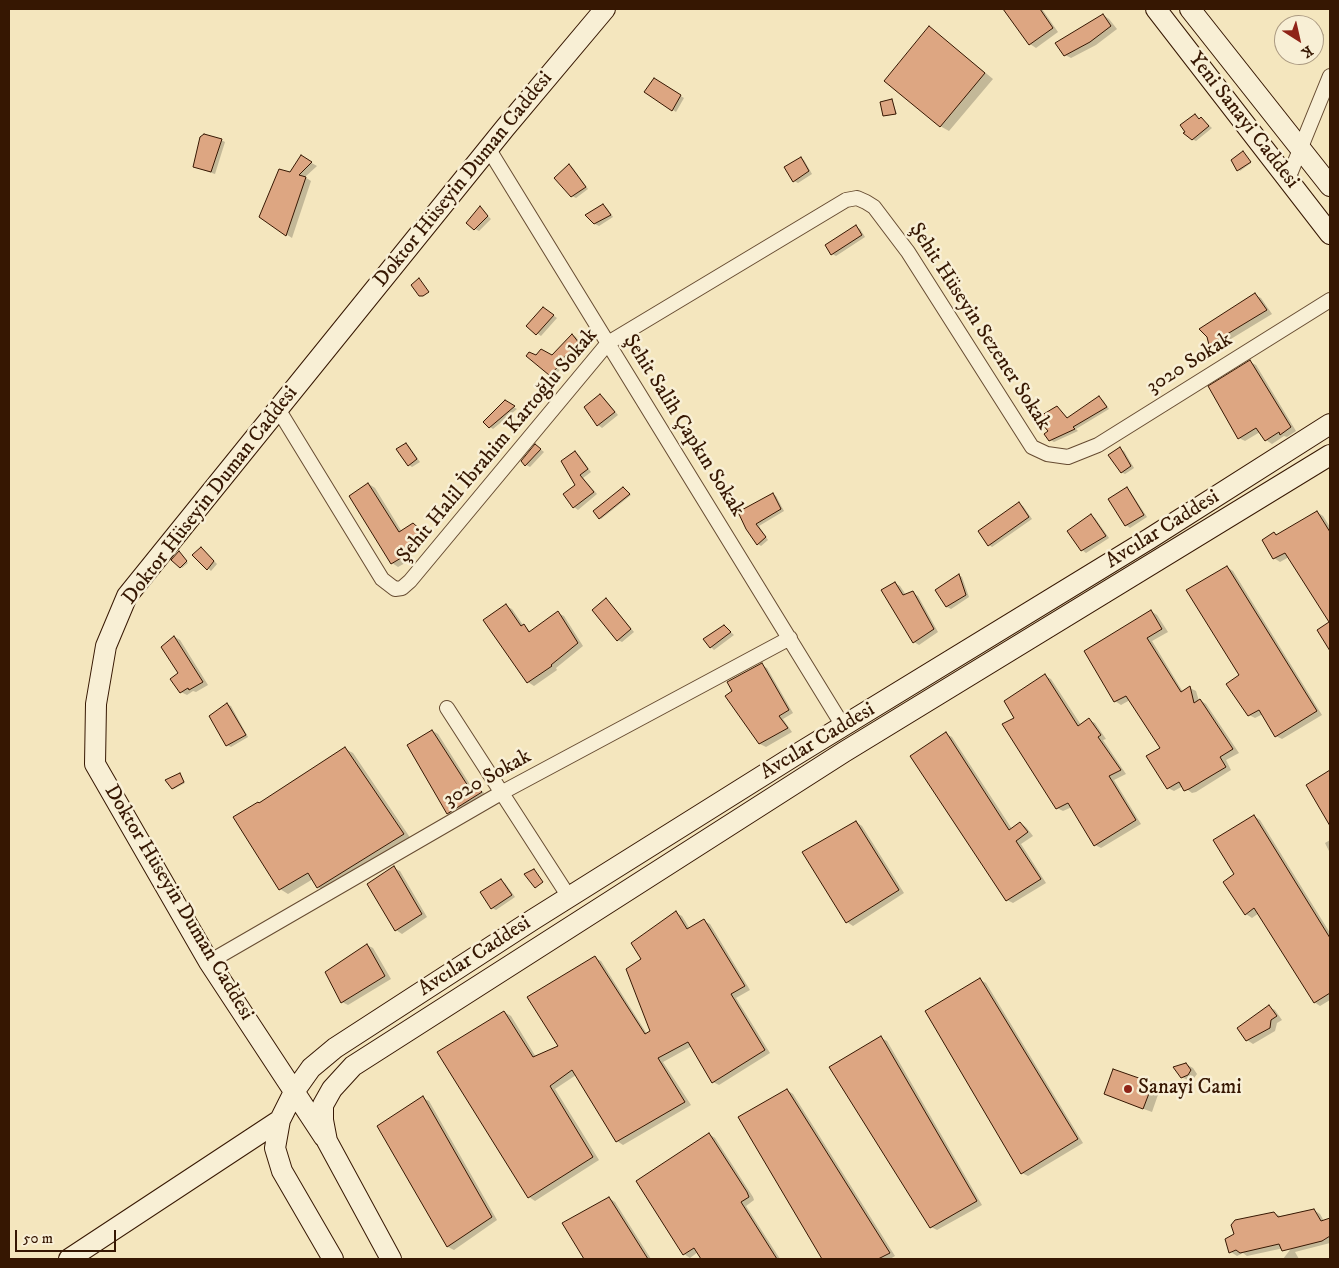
<!DOCTYPE html>
<html>
<head>
<meta charset="utf-8">
<style>
  body { margin:0 }
  #map { position:relative; width:1339px; height:1268px; overflow:hidden; background:#f4e6be; font-family:"IM FELL DW Pica",serif }
  canvas { display:block }
  .frame { position:absolute; inset:0; border:10px solid #361702; pointer-events:none }
  .north { position:absolute; left:1274px; top:15px; width:50px; height:50px; box-sizing:border-box; background:#f8efd5; border:1px solid #aa9981; border-radius:50%; rotate:145deg; font-size:14px; font-weight:700; line-height:20px; text-align:center; color:#361702 }
  .north::after { content:''; display:block; margin:auto; width:18px; height:22px; background:#8f2418; clip-path:polygon(50% 0,100% 100%,50% 72%,0 100%) }
  .scale { position:absolute; left:15px; top:1230px; width:101px; height:22px; box-sizing:border-box; border:2px solid #361702; border-top:0; padding-left:6px; font-size:15px; line-height:18px; white-space:nowrap; color:#361702; -webkit-text-stroke:4px #f8efd5; paint-order:stroke }
</style>
</head>
<body>
<div id="map">
<canvas width="1339" height="1268"></canvas>
<div class="frame"></div>
<div class="north">K</div>
<div class="scale">50 m</div>
</div>
<script>
const g = document.querySelector('canvas').getContext('2d');
g.lineJoin = 'round';
function paint(path, color) {
  g.fillStyle = color;
  g.fill(path, 'evenodd');
}
function poly(rows) {
  const path = new Path2D();
  for (const r of rows) {
    path.moveTo(r[0], r[1]);
    for (let i = 2; i < r.length; i += 2) path.lineTo(r[i], r[i + 1]);
  }
  return path;
}
function stroke(path, color, width, dash) {
  g.strokeStyle = color;
  g.lineWidth = width;
  g.lineCap = dash ? 'butt' : 'round';
  g.setLineDash(dash || []);
  g.stroke(path);
}
function write(font, color, halo, rows, align = 'center') {
  g.font = font + ' "IM FELL DW Pica",serif';
  g.lineWidth = 5;
  g.setLineDash([]);
  g.textBaseline = 'middle';
  g.strokeStyle = halo;
  g.fillStyle = color;
  for (const [text, x, y, turn = 0] of rows) {
    g.save();
    g.translate(x, y);
    g.rotate((+turn || 0) * Math.PI / 180);
    g.textAlign = isNaN(turn) ? turn : align;
    if (halo) g.strokeText(text, 0, 0);
    g.fillText(text, 0, 0);
    g.restore();
  }
}
paint(poly([
  [1004,9,1042,9,1058,32,1036,48,1030,44],
  [1103,15,1109,19,1117,29,1096,45,1071,58,1065,55],
  [1314,25,1320,29,1324,35,1320,43,1314,40],
  [929,28,937,33,993,79,949,131,940,126],
  [654,80,684,98,676,112,673,110],
  [892,100,897,114,885,116,884,115],
  [1195,116,1200,120,1204,121,1212,128,1196,141,1192,139],
  [221,140,225,142,215,174,194,167],
  [1245,154,1251,163,1240,171,1233,160],
  [301,157,317,166,305,177,311,181,292,238,260,217],
  [801,158,804,160,812,174,798,183,794,181],
  [570,165,573,168,588,189,576,198,572,196],
  [603,205,607,208,613,217,599,226,595,224],
  [480,208,491,219,479,231,475,229],
  [856,227,860,229,865,237,836,256,832,254],
  [1255,295,1261,298,1272,314,1216,348,1210,344],
  [547,311,557,318,541,336,527,326],
  [573,335,576,337,582,346,558,369,560,370,554,376,550,374,536,357,553,357],
  [1250,362,1256,365,1296,431,1287,437,1284,436,1272,444,1266,440,1260,432,1245,441,1239,438],
  [600,395,604,398,618,415,602,428,598,425,586,407],
  [1099,398,1103,400,1109,409,1076,429,1078,431,1054,442,1050,440,1050,431,1057,407,1069,419],
  [505,402,517,409,493,429,490,427],
  [406,444,409,446,420,462,412,467,409,465],
  [539,448,544,452,530,467,526,465],
  [1120,449,1124,451,1134,468,1125,474,1121,472],
  [575,453,579,455,591,472,583,478,597,494,578,510,574,507,565,494,576,485],
  [369,484,375,488,402,532,413,524,428,536,407,562,398,567,392,563,351,497],
  [625,489,631,495,601,519,600,518,595,512],
  [1127,489,1130,491,1147,517,1130,528,1126,525],
  [773,494,776,496,784,511,759,526,768,540,761,546,758,544,747,529],
  [1019,504,1023,506,1032,519,992,547,989,545],
  [1317,512,1323,516,1330,527,1330,621,1289,557,1280,562,1274,558,1274,533,1278,535],
  [1091,516,1095,518,1109,538,1086,553,1082,550],
  [201,548,217,564,211,571,194,555],
  [180,554,188,563,182,568,173,560],
  [1227,567,1233,571,1322,715,1282,739,1276,736,1263,714,1255,718,1249,715,1240,676],
  [959,575,962,577,969,597,951,609,947,607,937,590],
  [895,583,900,586,906,595,913,593,918,596,938,632,919,645,914,642],
  [606,600,609,602,634,632,622,642,618,640],
  [506,606,512,609,523,625,531,632,558,613,564,616,583,646,556,668,557,670,534,686,528,682,485,620],
  [1151,611,1157,615,1168,632,1152,641,1183,692,1190,688,1196,691,1199,701,1200,700,1206,704,1239,753,1226,760,1231,770,1196,792,1192,793,1183,786,1174,791,1168,788,1162,749,1130,700,1121,705,1115,701],
  [724,626,734,635,714,650,711,647],
  [175,637,180,640,208,685,196,692,193,691,187,695,181,692],
  [761,665,767,668,793,713,783,719,792,732,766,747,760,744,727,696],
  [1045,676,1051,679,1081,725,1089,720,1095,723,1106,739,1103,740,1126,774,1114,780,1141,824,1101,848,1095,845,1072,807,1063,811,1057,808,1016,718],
  [227,704,231,706,248,737,231,747,227,745],
  [433,731,438,734,471,786,473,784,479,788,487,796,454,817,448,813],
  [946,734,952,737,1012,829,1020,823,1026,827,1033,836,1021,844,1046,883,1013,903,1007,900],
  [345,749,353,753,411,839,326,891,318,887,313,879,288,894,280,889,260,804],
  [1330,771,1330,824,1307,785],
  [180,774,185,783,174,789,172,788],
  [1254,816,1260,820,1330,933,1330,1000,1320,1006,1314,1002,1259,913,1252,918,1246,914],
  [856,822,862,826,904,893,853,926,847,922],
  [1330,840,1330,853,1325,843],
  [394,868,400,871,427,917,402,934,396,930],
  [501,881,505,883,515,897,496,910,492,908],
  [676,913,682,916,690,929,704,921,710,924,750,990,736,998,770,1053,719,1085,713,1082,692,1046,663,1062,691,1105,623,1145,617,1141,576,1075,555,1089,599,1160,535,1201,529,1197,504,1012,511,1016,536,1057,560,1046,595,958,601,961,647,1034,652,1032,643,960],
  [367,945,373,948,391,979,348,1005,342,1002],
  [980,980,986,983,1083,1143,1028,1176,1022,1173],
  [1269,1007,1275,1010,1282,1020,1277,1023,1275,1031,1253,1044,1247,1040],
  [881,1038,887,1041,982,1205,937,1230,931,1227],
  [1186,1064,1193,1068,1197,1074,1194,1078,1188,1080,1181,1077],
  [1152,1084,1160,1089,1152,1112,1114,1098,1106,1094],
  [787,1090,793,1094,895,1256,890,1259,824,1259,740,1118],
  [423,1098,429,1101,497,1220,454,1250,448,1247,379,1127],
  [709,1134,715,1138,753,1197,754,1200,746,1206,780,1259,702,1259,698,1252,690,1258,684,1254],
  [609,1198,615,1202,651,1259,585,1259,564,1224],
  [1314,1210,1320,1214,1324,1221,1330,1220,1330,1243,1295,1252,1299,1259,1283,1259,1293,1246,1247,1256,1243,1253,1237,1256,1231,1252,1226,1239,1274,1213,1280,1216]
]), '#0003');
const building = poly([
  [1003,9,1040,9,1053,28,1029,45,1003,9],
  [1103,14,1111,26,1090,42,1064,56,1055,43,1103,14],
  [929,26,985,73,940,127,884,81,929,26],
  [654,78,681,95,672,111,644,92,654,78],
  [892,99,896,114,883,116,880,102,892,99],
  [1195,114,1199,119,1201,117,1209,126,1192,140,1183,133,1185,132,1180,125,1195,114],
  [204,134,222,139,211,172,193,167,200,137,204,134],
  [1243,151,1251,162,1237,171,1231,160,1243,151],
  [301,155,312,162,299,175,306,177,286,236,259,217,279,169,290,172,301,155],
  [801,157,809,171,793,182,784,167,801,157],
  [569,164,586,187,571,197,554,178,569,164],
  [603,204,611,215,594,224,585,215,603,204],
  [480,206,488,216,474,230,466,223,480,206],
  [856,225,862,235,831,255,825,245,856,225],
  [419,278,429,292,423,296,419,296,411,285,419,278],
  [1255,293,1267,310,1209,345,1207,337,1199,329,1255,293],
  [543,307,554,315,536,335,526,326,543,307],
  [572,334,579,343,555,366,558,367,549,375,526,356,529,352,536,355,541,349,552,355,572,334],
  [1250,360,1291,427,1280,435,1279,432,1265,441,1256,428,1238,439,1208,386,1250,360],
  [600,394,615,412,597,426,584,407,600,394],
  [1099,396,1107,407,1073,427,1075,429,1049,441,1044,434,1048,431,1037,418,1057,406,1067,418,1099,396],
  [505,400,515,406,489,428,483,422,505,400],
  [406,443,417,459,408,466,396,449,406,443],
  [535,444,541,449,525,466,521,461,535,444],
  [1120,447,1131,466,1121,473,1108,455,1120,447],
  [575,451,588,469,580,475,594,492,573,508,563,494,575,485,561,461,575,451],
  [368,483,399,532,413,523,423,532,401,558,391,564,349,496,368,483],
  [623,487,630,494,599,519,593,511,623,487],
  [1127,487,1144,515,1125,526,1108,499,1127,487],
  [773,493,781,509,756,524,766,537,757,545,746,529,738,512,773,493],
  [1019,502,1029,517,988,546,978,531,1019,502],
  [1317,511,1330,532,1330,651,1317,630,1329,622,1285,553,1273,559,1262,540,1274,532,1276,535,1317,511],
  [1091,514,1106,536,1081,551,1067,531,1091,514],
  [201,547,214,561,207,570,192,555,201,547],
  [179,551,187,561,180,568,171,560,179,551],
  [1227,566,1317,711,1275,737,1259,710,1248,716,1226,684,1239,675,1186,590,1227,566],
  [959,574,966,595,946,607,935,590,959,574],
  [895,582,903,595,913,591,934,629,913,643,881,590,895,582],
  [606,598,631,629,617,641,592,610,606,598],
  [506,604,521,626,524,624,529,632,558,611,578,643,551,665,552,666,527,683,483,620,506,604],
  [1151,610,1162,629,1147,638,1181,692,1190,686,1194,703,1200,699,1233,749,1220,757,1226,767,1189,789,1184,791,1179,782,1167,789,1146,756,1160,748,1126,696,1114,702,1084,651,1151,610],
  [724,625,731,632,710,648,703,639,724,625],
  [174,636,203,682,189,690,188,688,180,693,170,679,178,673,161,647,174,636],
  [762,663,789,710,779,716,788,728,759,744,725,696,732,691,727,682,762,663],
  [1045,674,1078,726,1089,718,1101,735,1098,737,1121,770,1109,776,1136,820,1094,846,1068,803,1056,809,1002,724,1014,718,1004,701,1045,674],
  [227,703,246,735,226,746,209,716,227,703],
  [432,730,468,786,473,783,482,792,447,814,407,745,432,730],
  [946,732,1009,830,1020,822,1028,832,1016,841,1041,879,1006,901,910,756,946,732],
  [345,747,404,834,317,888,308,873,279,890,233,817,258,802,259,803,345,747],
  [1330,770,1330,826,1306,785,1330,770],
  [180,773,184,782,172,789,165,780,180,773],
  [1254,815,1330,938,1330,993,1314,1003,1254,908,1245,915,1223,882,1234,874,1213,840,1254,815],
  [856,821,899,890,846,923,802,852,856,821],
  [394,866,422,914,395,931,367,884,394,866],
  [534,869,543,882,535,888,524,874,534,869],
  [501,879,512,895,491,909,480,892,501,879],
  [676,911,687,929,704,919,745,986,731,994,765,1050,712,1083,688,1042,658,1058,685,1102,616,1142,572,1070,550,1086,593,1157,528,1198,437,1052,504,1011,533,1057,558,1046,527,997,595,956,645,1034,650,1031,626,969,641,959,631,943,676,911],
  [367,944,385,976,341,1003,325,972,367,944],
  [980,978,1078,1139,1021,1174,925,1011,980,978],
  [1269,1005,1277,1016,1271,1020,1270,1028,1246,1041,1237,1028,1269,1005],
  [881,1036,977,1201,930,1228,829,1067,881,1036],
  [1186,1063,1191,1070,1188,1075,1181,1078,1173,1067,1186,1063],
  [1113,1069,1153,1083,1143,1109,1104,1094,1113,1069],
  [787,1089,890,1253,878,1259,822,1259,738,1117,787,1089],
  [423,1096,492,1217,447,1247,377,1126,423,1096],
  [709,1133,747,1192,749,1197,741,1202,777,1259,701,1259,694,1248,683,1255,636,1181,709,1133],
  [609,1197,648,1259,584,1259,562,1223,609,1197],
  [1314,1209,1321,1221,1330,1218,1330,1236,1322,1241,1282,1251,1279,1244,1240,1253,1236,1250,1229,1253,1225,1239,1234,1234,1231,1225,1235,1220,1274,1212,1278,1217,1314,1209]
]);
paint(building, '#dda682');
stroke(building, '#361702', 1);
const minor = poly([
  [488,148,843,726],
  [1288,179,1330,76],
  [278,409,382,579,395,589,402,588,410,581,608,343,846,200,857,198,866,202,874,207,908,252,1032,447,1047,454,1068,457,1098,445,1330,300],
  [447,708,569,897],
  [209,962,501,793,790,638]
]);
const secondary = poly([
  [1156,9,1330,234],
  [1190,9,1330,186],
  [324,1137,209,962,95,764,96,704,106,646,127,596,505,128,605,9],
  [69,1259,280,1120],
  [333,1259,282,1171,275,1148,280,1120,294,1092,311,1068,335,1048,534,919,794,756,1149,539,1330,424],
  [391,1259,327,1141,323,1120,323,1105,332,1089,353,1066,844,752,1330,455]
]);
stroke(minor, '#664b31', 16);
stroke(secondary, '#361702', 22);
stroke(minor, '#f8efd5', 14);
stroke(secondary, '#f8efd5', 20);
for (const [x, y, r, color] of [
  [1128,1089,5,"#8f2418"]
]) {
  const dot = new Path2D();
  dot.arc(x, y, r, 0, 2 * Math.PI);
  g.fillStyle = color;
  g.fill(dot);
  stroke(dot, '#f8efd5', 2);
}
write('21px', '#361702', '#f8efd5', [
  ["Yeni Sanayi Caddesi",1243,121,52],
  ["Doktor Hüseyin Duman Caddesi",464,180,-51],
  ["Şehit Hüseyin Sezener Sokak",979,327,57],
  ["3020 Sokak",1190,364,-32],
  ["Şehit Salih Çapkın Sokak",683,426,58],
  ["Şehit Halil İbrahim Kartoğlu Sokak",498,446,-50],
  ["Doktor Hüseyin Duman Caddesi",211,496,-52],
  ["Avcılar Caddesi",1163,530,-32],
  ["Avcılar Caddesi",818,742,-31],
  ["3020 Sokak",488,779,-29],
  ["Doktor Hüseyin Duman Caddesi",178,903,59],
  ["Avcılar Caddesi",475,957,-33]
]);
write('21px', '#361702', '#f8efd5', [
  ["Sanayi Cami",1138,1089]
], 'left');
</script>
</body>
</html>
